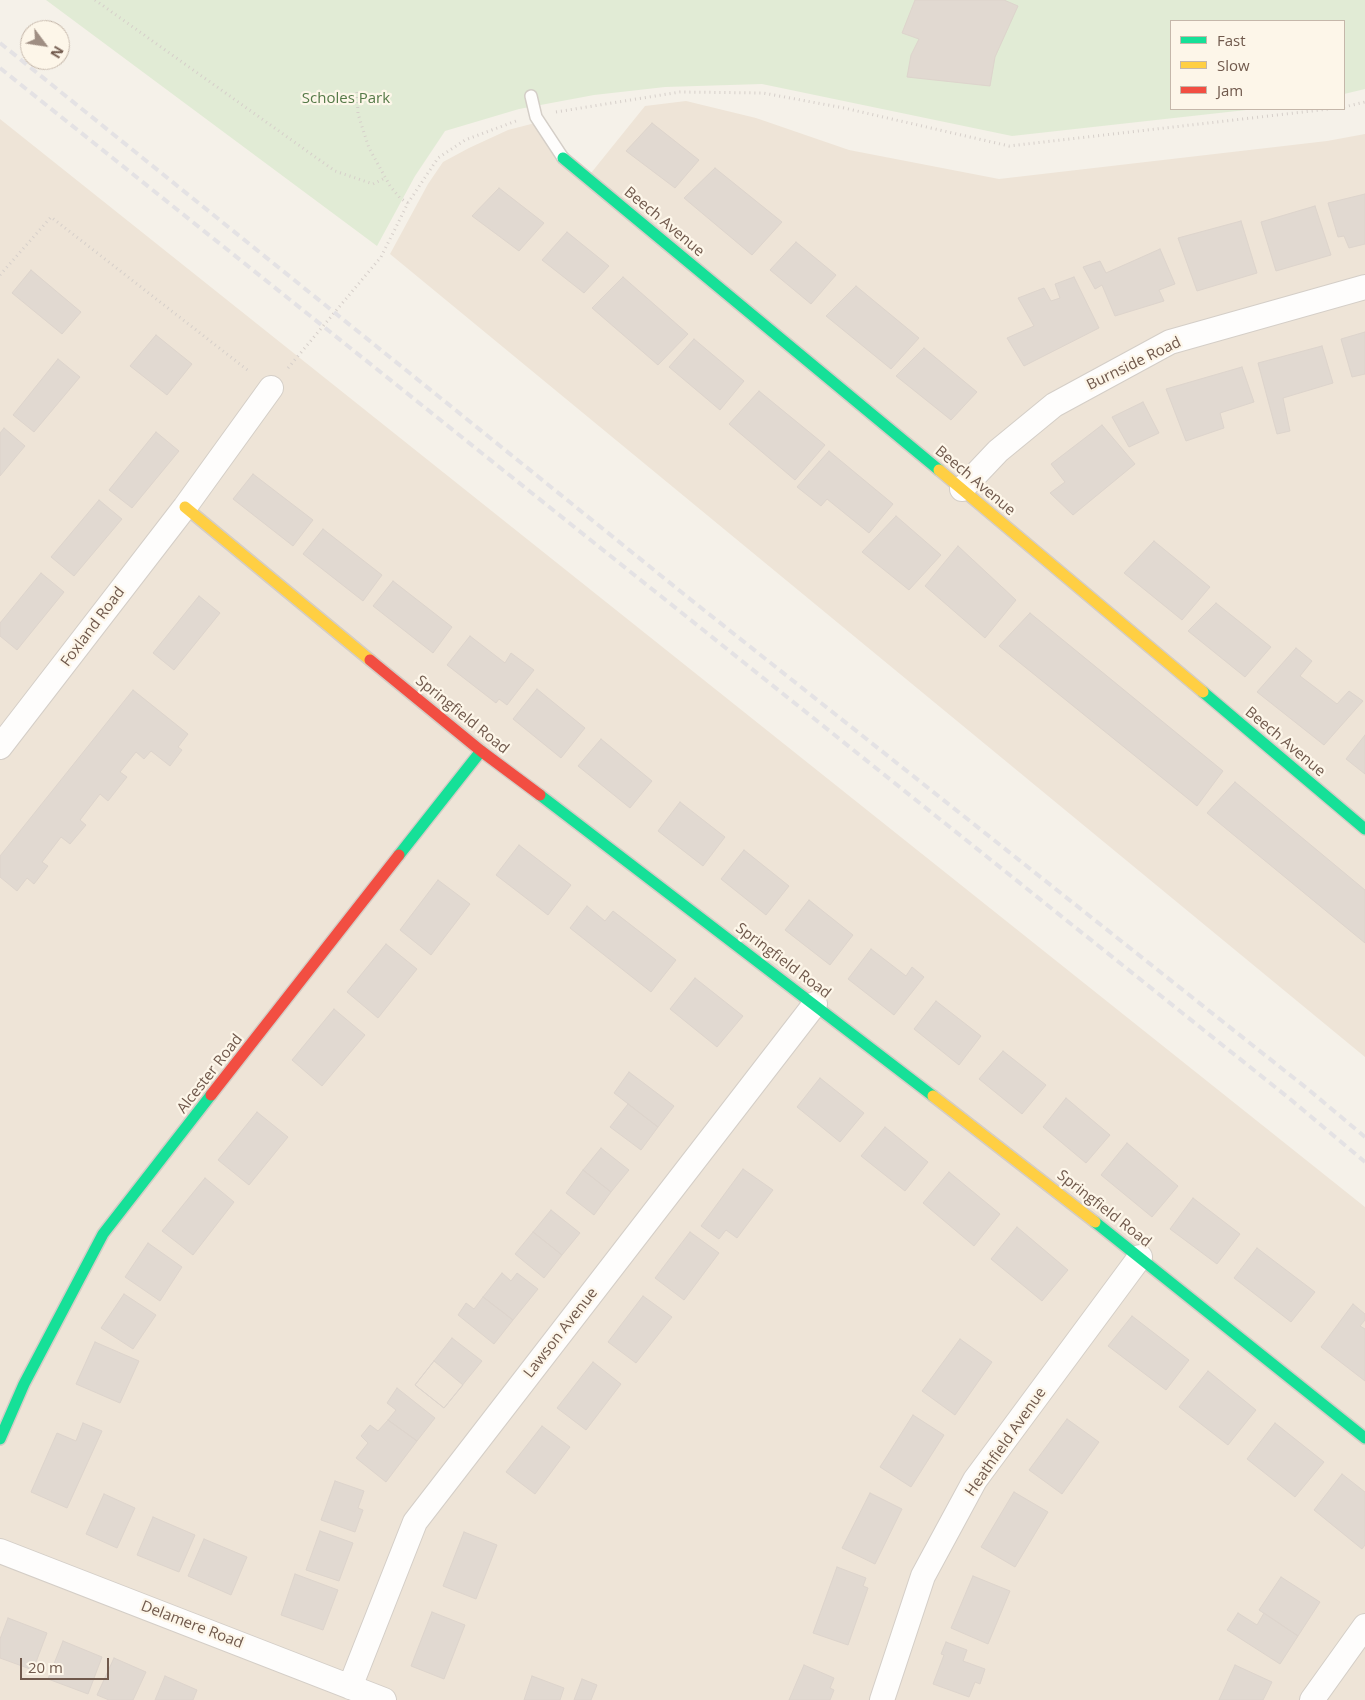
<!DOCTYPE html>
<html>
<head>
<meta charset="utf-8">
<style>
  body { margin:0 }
  #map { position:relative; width:1365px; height:1700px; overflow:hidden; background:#f5f1e9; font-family:"Open Sans",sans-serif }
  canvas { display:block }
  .legend { position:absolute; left:1170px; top:20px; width:175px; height:90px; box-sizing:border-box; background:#fdf6e9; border:1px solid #c5b7aa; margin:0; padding:6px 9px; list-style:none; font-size:15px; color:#70594c }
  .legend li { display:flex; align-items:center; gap:10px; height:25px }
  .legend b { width:25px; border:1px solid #c5b7aa }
  .north { position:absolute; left:20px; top:20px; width:50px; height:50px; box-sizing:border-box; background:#fdf6e9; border:1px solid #c5b7aa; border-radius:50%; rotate:121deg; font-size:14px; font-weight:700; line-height:20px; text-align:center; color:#70594c }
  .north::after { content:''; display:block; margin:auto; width:18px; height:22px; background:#9f8e83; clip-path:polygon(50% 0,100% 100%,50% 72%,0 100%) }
  .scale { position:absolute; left:20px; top:1658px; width:89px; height:22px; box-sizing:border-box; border:2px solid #70594c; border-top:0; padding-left:6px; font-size:15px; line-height:18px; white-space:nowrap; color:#70594c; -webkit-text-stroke:4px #fdf6e9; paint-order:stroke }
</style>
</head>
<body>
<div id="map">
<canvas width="1365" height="1700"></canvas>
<ul class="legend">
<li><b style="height:6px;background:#16e098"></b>Fast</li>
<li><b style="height:6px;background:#ffcf43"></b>Slow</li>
<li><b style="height:6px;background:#f24e42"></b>Jam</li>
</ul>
<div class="north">N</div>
<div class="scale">20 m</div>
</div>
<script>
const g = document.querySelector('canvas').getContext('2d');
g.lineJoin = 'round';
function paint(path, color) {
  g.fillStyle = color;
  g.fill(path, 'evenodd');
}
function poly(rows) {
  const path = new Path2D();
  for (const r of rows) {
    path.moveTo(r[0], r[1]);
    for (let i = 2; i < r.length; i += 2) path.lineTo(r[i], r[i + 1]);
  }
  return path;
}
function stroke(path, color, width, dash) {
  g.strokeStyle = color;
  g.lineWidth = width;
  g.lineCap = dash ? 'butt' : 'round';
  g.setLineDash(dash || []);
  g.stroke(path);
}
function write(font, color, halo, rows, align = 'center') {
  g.font = font + ' "Open Sans",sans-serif';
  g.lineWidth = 4.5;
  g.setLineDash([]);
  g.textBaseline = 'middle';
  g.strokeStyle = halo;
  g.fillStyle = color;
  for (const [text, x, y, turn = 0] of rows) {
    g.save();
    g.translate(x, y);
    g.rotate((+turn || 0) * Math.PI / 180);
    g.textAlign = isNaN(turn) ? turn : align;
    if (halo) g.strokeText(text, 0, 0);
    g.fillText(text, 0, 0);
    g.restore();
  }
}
paint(poly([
  [686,101,756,118,849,150,999,179,1327,141,1365,134,1365,1057,390,254,428,184,443,162,469,148,508,130,535,123,587,178,645,106],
  [0,119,1365,1207,1365,1700,0,1700]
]), '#eee4d7');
paint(poly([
  [46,0,1365,0,1365,89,1344,94,1344,21,1171,21,1171,109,1255,109,1012,136,762,84,665,87,594,95,519,109,445,131,415,176,377,246]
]), '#e1ebd5');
const building = poly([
  [915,0,1004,0,1018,6,995,57,990,86,907,77,911,55,919,39,902,33,915,0],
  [652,123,699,160,675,188,626,151,652,123],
  [715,168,782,222,752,255,684,198,715,168],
  [499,188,544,223,519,251,472,216,499,188],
  [1365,194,1365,244,1349,248,1344,236,1338,237,1328,203,1365,194],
  [1315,206,1331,255,1276,271,1261,222,1315,206],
  [1241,221,1257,273,1197,291,1178,238,1241,221],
  [567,232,609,266,584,293,542,260,567,232],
  [796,242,836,275,811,304,770,270,796,242],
  [1160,249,1175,284,1159,290,1164,301,1115,316,1102,285,1095,289,1083,267,1100,261,1106,273,1160,249],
  [31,270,81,312,62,334,12,293,31,270],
  [623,277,688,334,658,365,592,308,623,277],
  [1074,277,1099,328,1024,366,1007,338,1034,326,1018,298,1044,288,1051,301,1060,298,1055,284,1074,277],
  [856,286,919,338,891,369,826,316,856,286],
  [1365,332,1365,374,1352,377,1341,339,1365,332],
  [156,335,192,364,167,395,130,366,156,335],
  [694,339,744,381,720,410,669,367,694,339],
  [1322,346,1333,383,1283,398,1290,431,1277,434,1258,363,1322,346],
  [924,348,977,392,951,420,896,376,924,348],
  [58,359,80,377,34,432,13,415,58,359],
  [1242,367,1254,402,1220,413,1224,428,1186,441,1166,389,1242,367],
  [759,391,825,445,795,480,729,424,759,391],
  [1143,402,1159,433,1129,447,1112,417,1143,402],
  [1102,425,1135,464,1073,515,1050,493,1065,482,1051,464,1102,425],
  [4,428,25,446,0,476,0,433,4,428],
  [156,432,179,451,132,508,109,490,156,432],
  [829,451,893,504,869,533,827,499,821,506,797,487,829,451],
  [253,474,313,520,293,546,233,499,253,474],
  [99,500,122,519,74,576,51,557,99,500],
  [896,516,941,555,909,590,862,552,896,516],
  [323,529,382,575,363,601,303,554,323,529],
  [1154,541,1210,587,1182,620,1124,573,1154,541],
  [958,546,1016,600,985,638,925,586,958,546],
  [41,573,64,592,17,650,0,636,0,623,41,573],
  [393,581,452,627,433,653,373,606,393,581],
  [199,596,220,613,174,670,153,653,199,596],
  [1216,603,1271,647,1245,677,1188,631,1216,603],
  [1030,613,1223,771,1197,806,999,646,1030,613],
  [470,636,505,663,511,653,534,670,507,705,499,699,496,703,447,665,470,636],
  [1296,648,1312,661,1300,676,1337,704,1349,691,1363,701,1324,745,1257,692,1296,648],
  [537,689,585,728,561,758,513,719,537,689],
  [133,690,188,734,178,747,182,750,170,766,151,751,144,759,136,752,120,772,127,777,108,801,100,794,80,820,86,825,70,844,61,837,42,862,48,866,34,884,27,878,17,891,0,877,0,856,133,690],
  [1365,735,1365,774,1346,759,1365,735],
  [601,739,652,781,630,808,578,766,601,739],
  [1235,782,1365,890,1365,943,1207,813,1235,782],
  [680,802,725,837,703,866,658,831,680,802],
  [519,845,571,885,548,915,496,875,519,845],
  [744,850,789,886,766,915,721,879,744,850],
  [438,880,470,904,431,955,400,930,438,880],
  [809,900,853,935,830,965,785,930,809,900],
  [587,906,605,921,613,911,676,960,651,992,570,928,587,906],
  [386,944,417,969,378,1018,347,992,386,944],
  [871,949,906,976,912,967,924,977,894,1015,848,979,871,949],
  [695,978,743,1016,717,1047,670,1009,695,978],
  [936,1001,981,1036,959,1065,914,1029,936,1001],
  [334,1009,365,1035,322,1086,292,1060,334,1009],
  [1003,1051,1046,1085,1022,1114,979,1079,1003,1051],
  [629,1072,674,1106,658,1127,614,1093,629,1072],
  [820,1078,864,1113,840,1142,797,1107,820,1078],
  [1066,1098,1110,1135,1086,1163,1043,1127,1066,1098],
  [628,1104,658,1127,641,1150,610,1127,628,1104],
  [257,1112,288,1137,249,1185,218,1160,257,1112],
  [885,1127,928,1162,905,1191,861,1156,885,1127],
  [1127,1143,1178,1186,1152,1217,1101,1175,1127,1143],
  [601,1148,629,1170,611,1192,583,1170,601,1148],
  [743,1169,773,1190,737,1238,726,1230,719,1239,701,1226,743,1169],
  [583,1170,611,1192,594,1215,566,1193,583,1170],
  [949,1172,1000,1214,974,1246,923,1203,949,1172],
  [205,1178,234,1202,193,1255,162,1231,205,1178],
  [1193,1198,1240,1234,1217,1264,1170,1229,1193,1198],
  [551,1210,580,1233,562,1255,533,1232,551,1210],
  [1017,1227,1068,1270,1042,1301,991,1259,1017,1227],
  [533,1232,562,1255,544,1278,515,1254,533,1232],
  [690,1232,719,1253,684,1300,655,1278,690,1232],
  [148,1243,182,1267,160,1301,125,1277,148,1243],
  [1257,1248,1315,1292,1291,1322,1234,1278,1257,1248],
  [502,1273,511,1281,517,1273,538,1289,513,1320,483,1297,502,1273],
  [124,1294,156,1315,133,1349,101,1328,124,1294],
  [643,1296,672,1317,636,1363,608,1342,643,1296],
  [483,1297,513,1320,494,1344,458,1315,466,1303,474,1309,483,1297],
  [1353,1304,1365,1314,1365,1320,1360,1326,1365,1329,1365,1381,1321,1347,1353,1304],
  [1132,1316,1189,1360,1166,1390,1108,1346,1132,1316],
  [452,1338,482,1361,444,1408,415,1385,452,1338],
  [960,1339,992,1362,955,1415,922,1391,960,1339],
  [95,1342,139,1361,120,1403,76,1384,95,1342],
  [434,1361,463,1385,444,1408,415,1385,434,1361],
  [593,1362,621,1384,586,1430,557,1408,593,1362],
  [1208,1371,1256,1410,1228,1445,1179,1407,1208,1371],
  [397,1388,435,1418,417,1441,388,1420,396,1410,387,1403,397,1388],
  [913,1415,944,1435,911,1487,880,1467,913,1415],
  [1067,1419,1099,1442,1062,1494,1029,1470,1067,1419],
  [388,1420,417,1441,386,1482,356,1458,368,1443,361,1436,370,1425,378,1431,388,1420],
  [83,1423,102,1431,67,1508,31,1492,57,1433,76,1441,83,1423],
  [1275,1423,1324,1462,1295,1497,1247,1459,1275,1423],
  [542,1426,570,1447,535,1494,506,1472,542,1426],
  [1342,1474,1365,1492,1365,1545,1362,1549,1314,1510,1342,1474],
  [335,1481,364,1491,358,1508,363,1510,355,1532,321,1520,335,1481],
  [1014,1492,1048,1512,1015,1567,981,1547,1014,1492],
  [870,1493,902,1509,875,1564,842,1548,870,1493],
  [104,1494,135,1508,117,1548,86,1534,104,1494],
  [153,1517,195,1535,179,1572,137,1555,153,1517],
  [320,1531,353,1543,339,1581,306,1570,320,1531],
  [464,1532,497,1545,476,1599,443,1586,464,1532],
  [204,1539,247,1557,231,1595,188,1576,204,1539],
  [837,1567,866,1578,863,1586,868,1588,848,1645,813,1633,837,1567],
  [295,1574,338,1590,323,1630,281,1615,295,1574],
  [973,1576,1010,1591,988,1644,951,1628,973,1576],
  [1281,1577,1320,1602,1298,1636,1259,1610,1281,1577],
  [432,1612,465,1625,444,1679,411,1666,432,1612],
  [1238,1613,1257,1625,1264,1613,1298,1636,1280,1664,1227,1630,1238,1613],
  [8,1618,47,1633,33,1670,0,1658,0,1639,8,1618],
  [63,1641,102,1657,88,1694,48,1679,63,1641],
  [946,1642,967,1650,963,1661,985,1669,980,1684,975,1682,969,1697,933,1684,944,1655,941,1654,946,1642],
  [114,1658,146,1672,133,1700,109,1700,97,1695,114,1658],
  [804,1665,834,1678,830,1688,834,1690,830,1700,789,1700,804,1665],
  [1235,1665,1272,1682,1263,1700,1219,1700,1235,1665],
  [165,1676,197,1690,193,1700,155,1700,165,1676],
  [532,1676,564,1688,560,1700,524,1700,532,1676],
  [582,1679,597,1685,591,1700,574,1700,582,1679]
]);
paint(building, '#e1d9d1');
stroke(building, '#ddd4cc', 1);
const lane = poly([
  [531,96,536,117,563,158]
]);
const street = poly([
  [962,489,998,451,1054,405,1170,342,1365,287],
  [0,747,185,507,271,388],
  [0,1551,384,1700],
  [350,1687,415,1522,815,1004],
  [882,1700,923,1576,975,1480,1140,1257],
  [1312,1700,1365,1626]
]);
const fast = poly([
  [563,158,939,470],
  [1203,692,1365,829],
  [540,795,933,1096],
  [399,855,481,751],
  [1095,1222,1365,1438],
  [0,1439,24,1384,103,1234,211,1095]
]);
const slow = poly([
  [939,470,1203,692],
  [185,507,370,660],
  [933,1096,1095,1222]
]);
const jam = poly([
  [370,660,481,751,540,795],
  [211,1095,399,855]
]);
stroke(lane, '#d4cec7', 14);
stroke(street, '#d4cec7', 26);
stroke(fast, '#d4cdc6', 14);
stroke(slow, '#d4cdc6', 14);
stroke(jam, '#d4cdc6', 14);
stroke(poly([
  [95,0,335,171,373,184,385,178],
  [357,92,358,114,369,148,390,186,400,198,408,203],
  [1344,107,1365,102],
  [556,112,680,92,763,93,844,108,1009,146,1329,109],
  [0,275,51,217,250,372],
  [288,368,381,257,408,203,438,158,465,140,516,121]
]), '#d6cfca', 3, [1, 4]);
stroke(lane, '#fefdfc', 11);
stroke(street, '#fefdfc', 24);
stroke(fast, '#16e098', 11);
stroke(slow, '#ffcf43', 11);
stroke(jam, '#f24e42', 11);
stroke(poly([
  [0,43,690,599,1309,1090,1365,1137],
  [0,68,1290,1099,1365,1162]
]), '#e4e2e4', 4, [8, 5]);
write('15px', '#557a48', '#fdf6e9', [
  ["Scholes Park",346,99]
]);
write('15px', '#70594c', '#fdf6e9', [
  ["Beech Avenue",664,222,40],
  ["Burnside Road",1134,364,-26],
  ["Beech Avenue",975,481,40],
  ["Foxland Road",93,627,-53],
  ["Springfield Road",462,715,39],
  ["Beech Avenue",1285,742,40],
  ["Springfield Road",783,961,37],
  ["Alcester Road",210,1074,-52],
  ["Springfield Road",1104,1209,38],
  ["Lawson Avenue",561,1333,-52],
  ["Heathfield Avenue",1006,1442,-55],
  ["Delamere Road",192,1625,21]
]);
</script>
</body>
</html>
